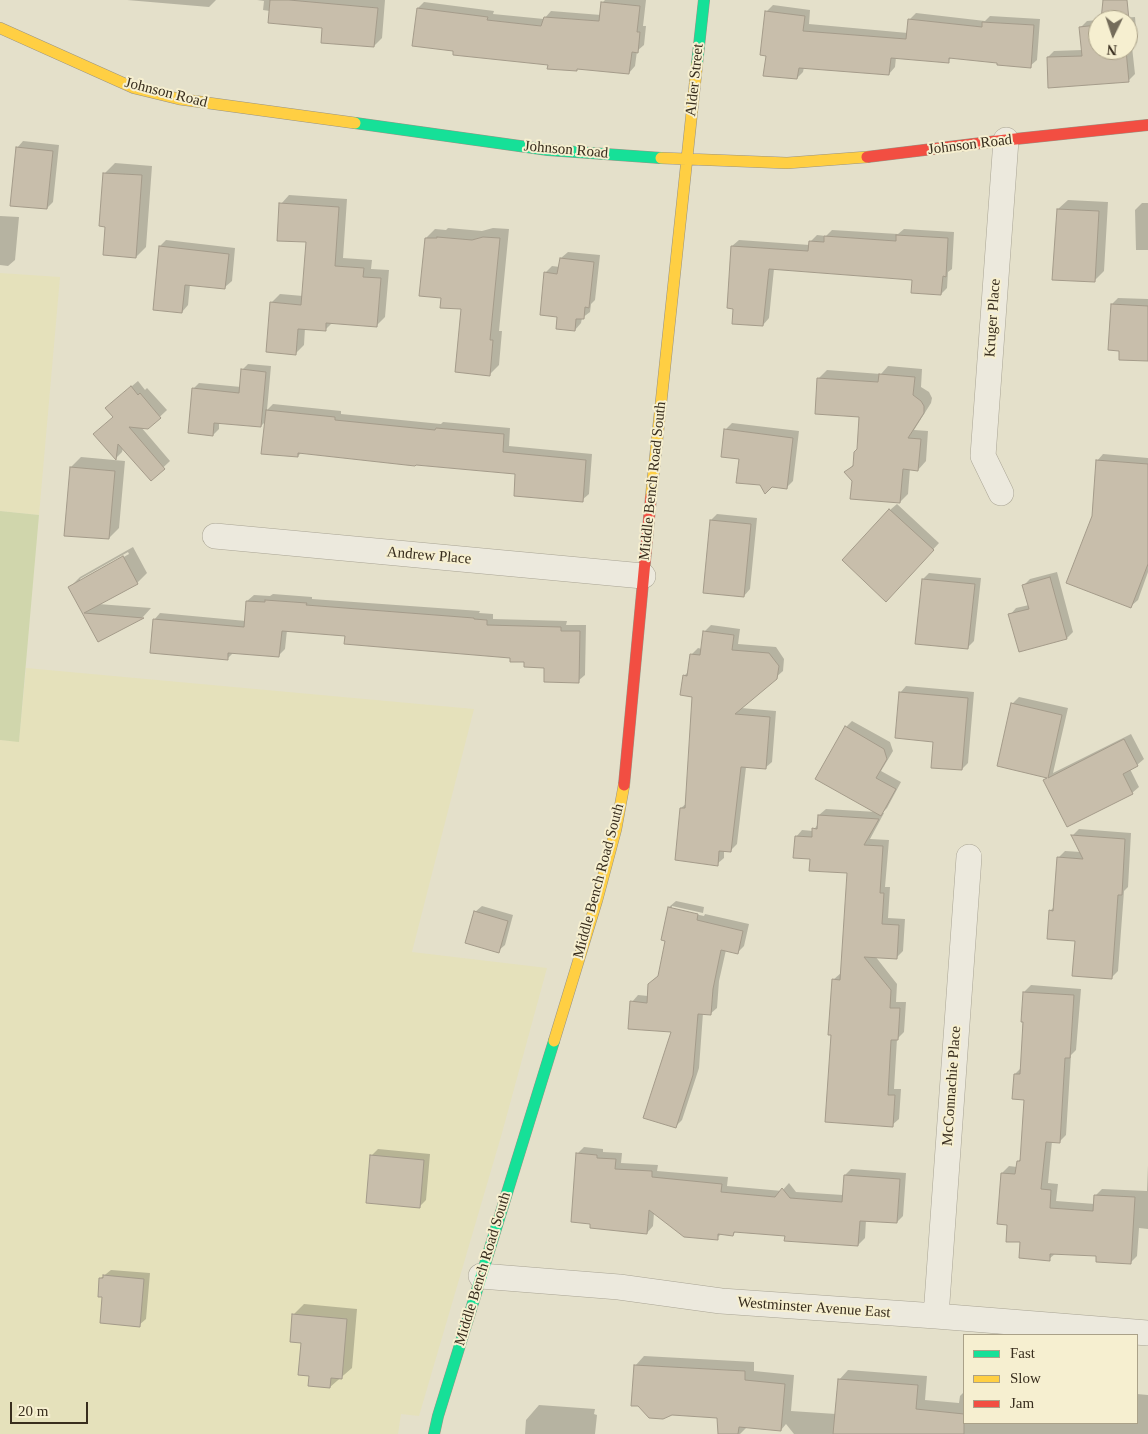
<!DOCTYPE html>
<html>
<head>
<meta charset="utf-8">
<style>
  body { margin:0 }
  #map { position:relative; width:1148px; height:1434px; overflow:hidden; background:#e4e0ca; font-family:"Times New Roman",serif }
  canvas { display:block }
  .legend { position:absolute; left:963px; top:1334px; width:175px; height:90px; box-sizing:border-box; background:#f6efd0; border:1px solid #aaa188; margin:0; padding:6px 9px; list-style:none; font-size:15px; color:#382d1d }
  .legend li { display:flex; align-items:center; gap:10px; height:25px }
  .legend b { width:25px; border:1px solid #aaa188 }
  .north { position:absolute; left:1088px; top:10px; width:50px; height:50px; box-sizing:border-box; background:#f6efd0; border:1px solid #aaa188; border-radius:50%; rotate:184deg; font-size:14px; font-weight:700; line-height:20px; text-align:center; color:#382d1d }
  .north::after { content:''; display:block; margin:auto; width:18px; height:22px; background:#746c5a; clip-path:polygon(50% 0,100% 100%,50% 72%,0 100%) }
  .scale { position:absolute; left:10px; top:1402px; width:78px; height:22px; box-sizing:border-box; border:2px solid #382d1d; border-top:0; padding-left:6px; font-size:15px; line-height:18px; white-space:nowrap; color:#382d1d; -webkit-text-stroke:4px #f6efd0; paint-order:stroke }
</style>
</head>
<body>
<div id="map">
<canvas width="1148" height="1434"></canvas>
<ul class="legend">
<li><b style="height:6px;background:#16e098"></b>Fast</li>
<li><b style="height:6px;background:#ffcf43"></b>Slow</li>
<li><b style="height:6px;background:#f24e42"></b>Jam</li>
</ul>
<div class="north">N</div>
<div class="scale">20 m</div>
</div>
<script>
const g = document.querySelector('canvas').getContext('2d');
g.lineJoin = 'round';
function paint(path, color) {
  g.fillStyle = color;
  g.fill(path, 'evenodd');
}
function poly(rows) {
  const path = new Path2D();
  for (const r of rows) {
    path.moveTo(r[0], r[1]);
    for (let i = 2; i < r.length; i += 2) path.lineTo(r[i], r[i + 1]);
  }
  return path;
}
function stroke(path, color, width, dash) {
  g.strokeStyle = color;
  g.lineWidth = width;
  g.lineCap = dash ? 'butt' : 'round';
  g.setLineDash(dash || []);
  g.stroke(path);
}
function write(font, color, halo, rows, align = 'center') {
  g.font = font + ' "Times New Roman",serif';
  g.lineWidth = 4;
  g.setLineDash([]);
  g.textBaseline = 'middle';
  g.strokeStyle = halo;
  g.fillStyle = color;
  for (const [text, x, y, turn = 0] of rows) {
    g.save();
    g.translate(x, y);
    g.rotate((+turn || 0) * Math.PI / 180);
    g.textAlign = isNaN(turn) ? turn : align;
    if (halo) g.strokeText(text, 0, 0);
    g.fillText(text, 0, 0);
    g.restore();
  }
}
paint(poly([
  [0,273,60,277,39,515,0,511],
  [26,668,474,709,412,952,547,968,502,1133,419,1416,401,1414,398,1434,0,1434,0,740,19,741]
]), '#e5e1bb');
paint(poly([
  [0,511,39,515,19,742,0,740]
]), '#d0d6ac');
paint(poly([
  [127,0,216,0,209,7],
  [257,0,385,0,382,38,374,46,324,27,270,11,263,10,264,1],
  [605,0,646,0,643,26,646,26,644,45,637,51,635,66,629,73,578,68,576,70,549,64,455,50,418,8,424,2,494,11,493,14,544,19,551,11,601,15,602,3],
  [773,5,810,10,809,24,908,33,909,20,916,13,985,21,990,16,1040,19,1037,60,1030,66,952,57,948,61,896,57,895,67,889,74,804,67,803,72,797,78,767,54,766,12],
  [1135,17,1137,42,1132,47,1135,74,1128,81,1048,57,1054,51,1082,50,1080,28,1087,21,1098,20,1098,50,1128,50,1128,20,1099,20],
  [23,141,59,145,53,202,47,208,17,148],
  [115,163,152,166,146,247,136,257,106,226,105,173],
  [289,195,347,199,343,258,372,260,371,269,389,270,385,317,376,326,333,322,325,330,305,328,304,345,295,354,271,303,280,294,303,296,308,241,281,204],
  [1068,200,1108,202,1104,271,1094,281,1058,209],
  [1142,203,1148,203,1148,250,1136,250,1135,210],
  [0,216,19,217,15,260,8,266,0,265],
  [448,228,482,231,493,228,509,229,499,331,502,331,499,365,490,374,462,308,442,297,426,238,435,229,446,230],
  [904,229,954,232,952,269,948,272,947,288,941,294,913,279,774,269,769,318,763,325,732,246,739,240,810,245,810,242,817,235,826,236,832,230,898,234],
  [166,240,235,248,232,281,225,287,190,284,188,305,182,312,160,246],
  [568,252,600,255,595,300,591,304,590,312,582,318,581,323,575,330,558,315,545,273,552,266,560,267,561,258],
  [1118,298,1148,299,1148,360,1112,304],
  [248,364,271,366,267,410,273,404,341,411,341,414,441,424,443,422,510,428,509,446,592,454,589,494,582,500,517,473,302,452,298,456,266,421,261,426,219,422,219,429,213,435,193,389,199,383,241,387,242,370],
  [888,366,922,369,921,387,929,392,932,398,931,403,914,430,928,431,926,461,918,470,910,469,908,494,900,502,853,481,846,472,855,463,858,449,860,416,819,378,827,370,881,374],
  [138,381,145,390,147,388,167,410,148,428,141,427,170,461,151,479,123,448,122,452,116,458,95,434,114,417,113,402],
  [732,423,799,431,793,481,786,488,771,486,740,458,725,430],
  [1103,454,1148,458,1148,572,1138,600,1131,606,1093,517,1097,461],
  [81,457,125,461,119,528,109,538,71,467],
  [897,504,939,543,892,594,890,510],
  [717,514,757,518,750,589,744,596,711,520],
  [133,547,147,573,137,583,98,604,151,608,143,617,98,640,70,587,80,577],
  [128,552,129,554,80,582,80,579],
  [1057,572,1073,632,1067,638,1010,615,1016,608,1029,605,1024,585,1030,579],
  [929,573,981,578,974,641,967,648,923,579],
  [273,594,312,597,312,599,480,611,479,613,493,614,493,619,567,621,566,625,586,625,585,675,578,681,545,666,512,657,346,635,287,630,285,649,278,656,234,652,227,659,154,620,160,613,246,621,247,601,254,595,270,596],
  [711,625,740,629,738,644,776,647,784,659,783,671,741,708,776,711,772,762,765,768,746,767,737,844,730,851,724,850,724,858,717,864,681,808,687,803,693,696,684,676,689,671,691,655,698,648,702,649,705,631],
  [906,686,974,692,968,763,962,769,900,693],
  [1019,697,1068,708,1053,773,1131,734,1144,759,1137,765,1130,769,1139,787,1132,793,1045,780,1048,777,1012,704],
  [852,721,890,742,893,751,881,771,901,782,887,808,882,813,884,813,870,839,889,840,885,887,890,887,888,918,905,919,903,951,896,958,875,956,897,984,896,1002,906,1002,904,1032,897,1039,894,1089,901,1089,899,1119,892,1125,833,980,841,973,848,872,812,858,796,837,802,830,813,831,818,824,819,815,826,809,877,812,846,727],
  [1079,829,1131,833,1128,887,1124,891,1118,971,1112,977,1050,911,1054,907,1058,858,1065,851,1081,852,1073,835],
  [676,901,704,907,703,913,672,906,672,909,704,916,705,914,749,924,744,946,737,953,726,950,719,981,717,1008,710,1014,703,1013,699,1068,682,1120,675,1127,672,1031,632,1002,638,995,648,996,649,984,659,975,667,940,669,907],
  [482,906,513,915,505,945,498,951,475,912],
  [1031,985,1081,989,1076,1050,1071,1055,1066,1135,1059,1142,1052,1141,1048,1183,1058,1184,1056,1201,1095,1204,1095,1196,1102,1189,1147,1191,1148,1165,1148,1229,1139,1228,1137,1256,1130,1263,1097,1255,1056,1253,1049,1259,1021,1241,1009,1224,1002,1173,1009,1166,1017,1167,1018,1162,1021,1158,1026,1099,1015,1074,1021,1068,1024,992],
  [584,1147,603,1149,603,1152,622,1153,621,1163,658,1165,657,1171,728,1177,727,1186,782,1191,789,1183,796,1192,843,1195,845,1175,851,1169,906,1173,903,1216,897,1222,866,1220,865,1238,858,1245,786,1235,736,1231,733,1235,722,1233,717,1238,654,1213,653,1226,647,1233,577,1154],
  [378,1149,430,1154,426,1200,419,1207,371,1156],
  [111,1270,150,1273,146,1319,139,1325,103,1296,101,1278],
  [304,1304,357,1309,352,1368,330,1387,311,1375,294,1314],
  [644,1356,754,1362,754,1371,794,1375,791,1411,836,1414,839,1380,848,1370,927,1376,925,1400,959,1403,960,1396,964,1392,964,1423,1137,1423,1137,1394,1148,1395,1148,1434,794,1434,786,1424,781,1430,747,1427,740,1434,719,1434,718,1417,635,1366],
  [539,1405,595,1409,594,1414,597,1415,595,1434,525,1434,526,1420]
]), '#0003');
const building = poly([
  [270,0,289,0,378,8,374,47,321,43,322,28,268,23,270,0],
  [1103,0,1127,0,1132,50,1126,50,1129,82,1048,88,1047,57,1082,56,1079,27,1098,25,1098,50,1128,50,1128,20,1101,20,1103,0],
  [601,2,640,6,637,32,640,32,638,53,632,52,629,74,577,69,577,71,547,69,548,65,453,55,453,51,412,46,417,8,488,17,487,20,541,26,544,17,599,21,601,2],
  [765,11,805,16,803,31,906,39,908,19,982,27,982,22,1034,25,1031,68,997,65,997,63,949,58,949,63,891,58,889,75,799,68,797,79,763,76,766,56,760,55,765,11],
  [16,147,53,151,47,209,10,206,16,147],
  [103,173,142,175,136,258,103,255,105,227,99,226,103,173],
  [279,203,339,207,335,266,364,268,363,277,381,278,377,327,326,323,326,331,298,329,296,355,266,352,270,302,301,305,306,242,277,241,279,203],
  [1057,209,1099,211,1095,282,1052,280,1057,209],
  [896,235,948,238,946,277,943,276,941,295,911,293,912,280,769,269,763,326,732,324,733,309,727,308,731,246,808,251,809,241,824,242,824,236,896,241,896,235],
  [437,237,472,240,483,237,500,238,490,340,493,340,490,376,455,372,461,309,440,308,441,298,419,296,425,238,437,238,437,237],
  [159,246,229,254,225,289,185,285,182,313,153,310,159,246],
  [560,258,594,262,589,308,585,307,584,319,576,319,575,331,556,329,557,317,540,315,544,272,557,274,560,258],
  [1111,304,1148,306,1148,361,1119,360,1119,351,1108,350,1111,304],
  [241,369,266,372,261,427,214,423,213,436,188,433,192,388,239,393,241,369],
  [879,374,915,377,913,395,921,401,924,406,924,413,908,438,921,439,918,471,903,469,900,503,850,499,852,481,844,472,853,466,854,452,857,449,859,417,815,414,817,378,878,382,879,374],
  [131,386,138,395,140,393,161,418,148,429,129,427,165,469,151,481,118,444,116,460,93,434,113,417,105,408,131,386],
  [266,410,335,417,335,420,435,430,436,428,504,434,503,452,586,460,583,502,514,496,515,474,416,465,415,466,298,453,298,457,261,454,266,410],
  [724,429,793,438,787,489,772,487,765,494,760,485,736,483,739,459,721,457,724,429],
  [1096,460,1148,464,1148,564,1131,608,1066,583,1092,516,1096,460],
  [70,467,115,471,109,539,64,536,70,467],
  [889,509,934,550,886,602,842,560,889,509],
  [710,520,751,524,744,597,703,593,710,520],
  [123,556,138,584,84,613,144,618,98,642,68,587,123,556],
  [1050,577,1067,639,1019,652,1008,614,1029,609,1022,585,1050,577],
  [922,579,975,584,968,649,915,644,922,579],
  [265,600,307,603,306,605,474,618,474,619,487,620,487,625,561,627,561,631,580,631,579,683,544,682,544,668,524,667,524,662,510,662,510,658,344,644,345,636,282,631,279,657,228,653,228,660,150,653,153,619,244,627,246,601,265,602,265,600],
  [703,631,734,635,732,650,769,653,779,666,777,679,735,714,770,717,766,769,741,767,731,852,719,851,718,866,675,860,680,808,685,808,692,697,680,695,683,675,687,676,690,654,700,655,703,631],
  [899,692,968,698,962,770,931,768,933,742,895,738,899,692],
  [1011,703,1062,715,1048,778,1124,739,1138,766,1123,774,1133,794,1067,827,1043,780,1047,778,997,766,1011,703],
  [845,726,884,749,887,759,876,778,896,789,881,816,815,779,845,726],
  [818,815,879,819,864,845,883,846,880,893,884,893,882,924,899,925,897,959,864,957,891,990,890,1008,900,1008,898,1040,891,1040,888,1095,895,1095,893,1127,825,1122,831,1035,828,1035,832,979,840,980,847,873,809,871,810,859,793,858,795,836,812,837,812,828,817,829,818,815],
  [1071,835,1125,839,1122,895,1118,895,1112,979,1072,976,1075,941,1047,939,1049,910,1053,911,1057,857,1083,859,1071,835],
  [668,907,698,914,697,920,743,931,738,954,721,950,713,989,711,1015,698,1014,693,1075,676,1128,643,1118,671,1032,628,1029,630,1001,647,1003,648,984,658,976,665,941,661,940,668,907],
  [474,911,508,921,499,953,465,943,474,911],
  [1023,992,1074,995,1070,1058,1065,1058,1060,1143,1046,1142,1041,1189,1051,1190,1050,1208,1093,1211,1094,1195,1135,1197,1131,1264,1096,1262,1096,1256,1050,1254,1050,1261,1019,1258,1020,1242,1006,1242,1007,1225,997,1224,1001,1173,1015,1174,1017,1161,1020,1161,1024,1100,1012,1099,1014,1074,1020,1074,1023,1022,1021,1022,1023,992],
  [576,1153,597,1155,597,1158,616,1159,615,1169,652,1171,652,1177,722,1184,721,1192,775,1197,782,1188,790,1198,842,1202,844,1175,900,1179,897,1223,860,1221,858,1246,784,1241,785,1236,734,1232,733,1236,718,1234,718,1240,684,1237,649,1210,647,1234,590,1228,590,1224,571,1222,576,1153],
  [370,1155,424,1160,420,1208,366,1203,370,1155],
  [103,1275,144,1279,140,1327,100,1323,102,1297,98,1297,99,1278,103,1278,103,1275],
  [292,1314,347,1319,342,1379,331,1378,330,1388,308,1386,309,1376,298,1375,301,1343,290,1342,292,1314],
  [634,1365,745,1371,745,1380,785,1384,781,1431,739,1427,738,1434,718,1434,717,1418,672,1415,663,1419,649,1418,638,1406,631,1406,634,1365],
  [838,1379,918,1385,916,1409,964,1414,964,1434,833,1434,838,1379]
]);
paint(building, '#c8beab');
stroke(building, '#a49b8a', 1);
const street = poly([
  [1001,493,983,456,1006,140],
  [215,536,643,576],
  [481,1276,619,1287,721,1301,936,1316,1148,1333],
  [936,1316,969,857]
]);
const fast = poly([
  [697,64,704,0],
  [355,123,548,150,661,158],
  [434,1434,438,1416,554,1041]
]);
const slow = poly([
  [0,28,134,88,179,99,355,123],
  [661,158,787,163,867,157],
  [651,497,697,64],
  [554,1041,597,900,616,829,624,785]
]);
const jam = poly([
  [867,157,1006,140,1148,125],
  [624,785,651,497]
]);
stroke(street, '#a9a494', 26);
stroke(fast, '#999384', 12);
stroke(slow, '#999384', 12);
stroke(jam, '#999384', 12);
stroke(street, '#ece9dd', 25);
stroke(fast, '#16e098', 11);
stroke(slow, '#ffcf43', 11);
stroke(jam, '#f24e42', 11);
write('15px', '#382d1d', '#f6efd0', [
  ["Alder Street",695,80,-84],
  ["Johnson Road",166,93,14],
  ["Johnson Road",970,145,-7],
  ["Johnson Road",566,150,5],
  ["Kruger Place",993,318,-86],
  ["Middle Bench Road South",653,481,-84],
  ["Andrew Place",429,556,5],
  ["Middle Bench Road South",599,881,-75],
  ["McConnachie Place",952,1086,-86],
  ["Middle Bench Road South",483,1269,-73],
  ["Westminster Avenue East",814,1308,4]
]);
</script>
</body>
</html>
